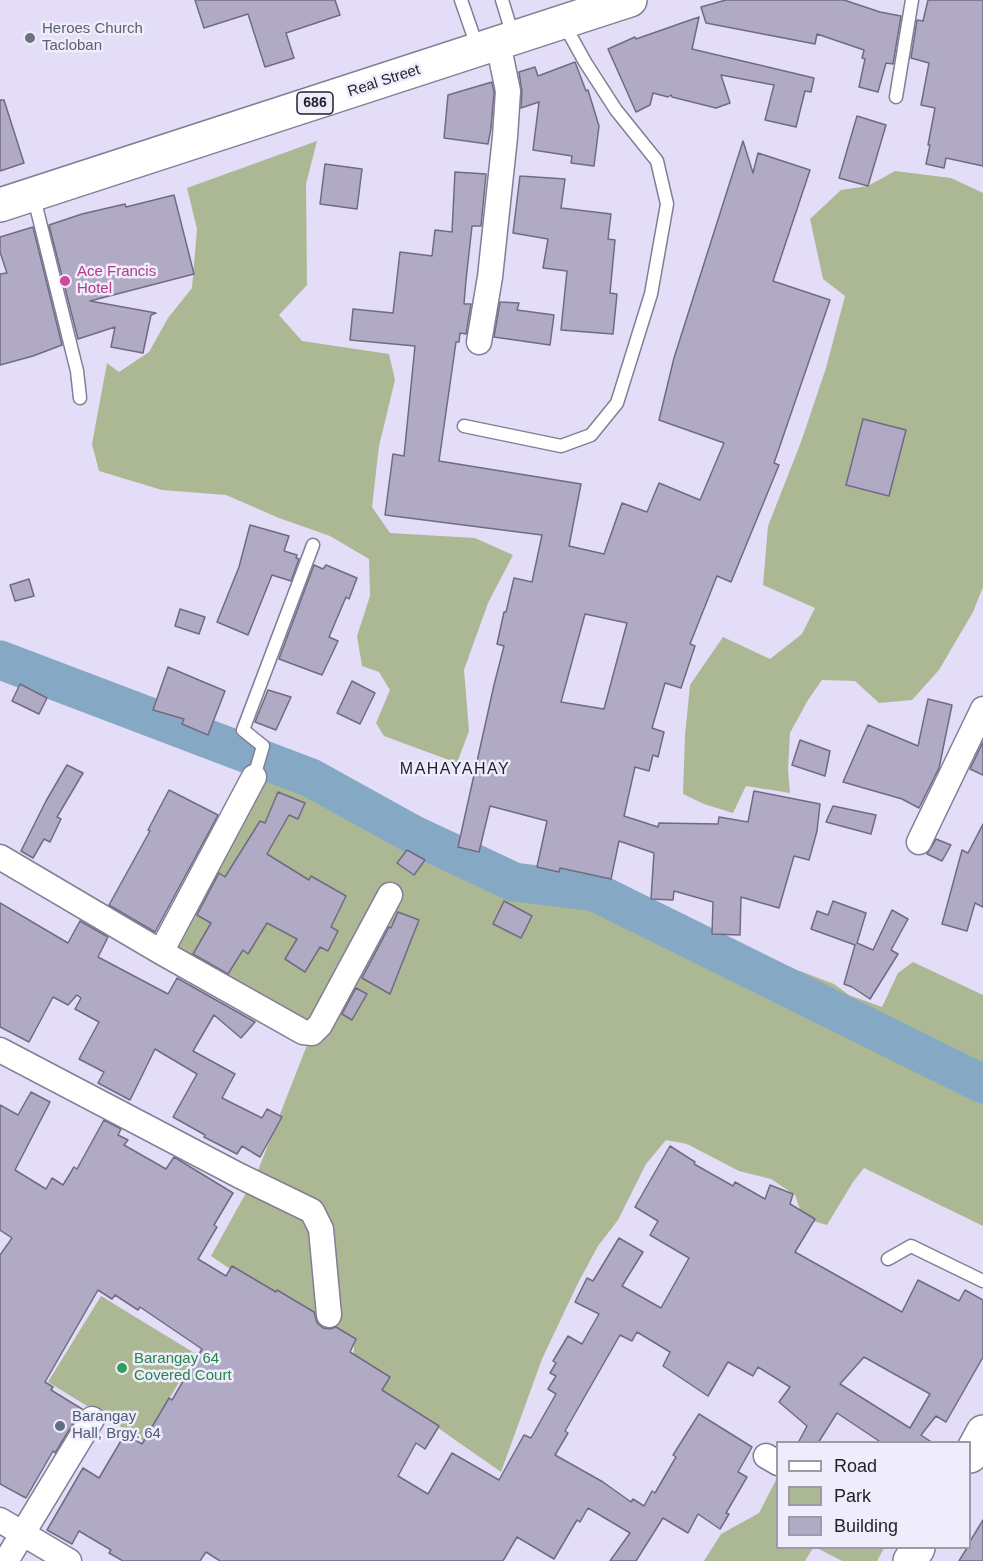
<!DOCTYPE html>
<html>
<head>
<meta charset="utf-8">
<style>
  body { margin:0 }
  #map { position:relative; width:983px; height:1561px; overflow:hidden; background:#e3ddf8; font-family:Arial,sans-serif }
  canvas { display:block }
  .legend { position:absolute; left:776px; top:1441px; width:195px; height:108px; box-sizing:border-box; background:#efecfc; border:2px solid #9d9aa8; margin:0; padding:8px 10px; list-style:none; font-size:18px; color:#211f29 }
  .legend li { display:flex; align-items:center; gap:12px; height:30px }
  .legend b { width:30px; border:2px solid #9d9aa8 }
</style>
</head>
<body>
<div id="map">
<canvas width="983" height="1561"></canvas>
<ul class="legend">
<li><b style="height:8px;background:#fff"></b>Road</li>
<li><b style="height:16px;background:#acb893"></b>Park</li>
<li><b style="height:16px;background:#b0aac4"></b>Building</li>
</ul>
</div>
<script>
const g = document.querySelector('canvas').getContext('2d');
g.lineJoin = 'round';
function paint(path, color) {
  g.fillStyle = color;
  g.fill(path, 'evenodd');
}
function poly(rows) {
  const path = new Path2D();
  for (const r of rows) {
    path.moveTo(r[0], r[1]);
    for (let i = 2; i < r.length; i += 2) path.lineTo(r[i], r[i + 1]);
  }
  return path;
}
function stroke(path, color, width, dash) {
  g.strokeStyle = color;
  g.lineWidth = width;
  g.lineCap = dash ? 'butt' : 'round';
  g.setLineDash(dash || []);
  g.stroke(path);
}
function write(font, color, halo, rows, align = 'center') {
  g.font = font + ' Arial,sans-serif';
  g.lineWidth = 5;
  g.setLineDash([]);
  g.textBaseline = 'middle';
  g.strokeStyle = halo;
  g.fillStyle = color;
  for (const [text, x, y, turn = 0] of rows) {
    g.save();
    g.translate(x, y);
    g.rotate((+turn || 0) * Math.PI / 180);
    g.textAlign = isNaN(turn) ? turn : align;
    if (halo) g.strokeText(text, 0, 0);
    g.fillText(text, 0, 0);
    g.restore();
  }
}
paint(poly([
  [317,141,306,184,307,285,279,315,302,341,389,354,395,380,379,446,372,507,390,533,475,538,513,555,488,603,464,670,469,731,457,763,384,736,376,723,390,690,379,672,362,666,357,636,370,596,369,559,330,536,279,518,226,495,162,490,99,471,92,444,107,363,119,372,149,352,168,318,192,288,197,229,187,188],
  [895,171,951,178,983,193,983,587,973,612,939,670,912,700,879,703,855,681,822,680,808,700,790,733,788,769,790,793,746,786,733,813,704,804,683,794,685,735,690,685,723,637,770,659,802,634,815,608,763,585,768,526,801,442,826,368,845,296,823,279,810,219,841,190,868,186],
  [267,767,311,778,414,835,454,851,486,868,522,877,594,883,737,947,834,984,849,995,882,1007,898,973,913,962,983,995,983,1226,864,1168,853,1182,827,1225,803,1218,795,1195,771,1179,739,1171,687,1144,666,1140,646,1164,618,1220,598,1246,577,1285,542,1359,501,1472,401,1402,353,1378,354,1347,310,1323,211,1256,257,1173,309,1040,163,949],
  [101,1296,196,1354,144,1441,48,1382],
  [777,1478,778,1548,813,1548,805,1561,704,1561,721,1534,759,1513],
  [817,1548,884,1548,877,1561,842,1561]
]), '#acb893');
stroke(poly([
  [0,660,311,778,414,835,514,882,595,892,983,1084]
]), '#85a9c5', 39);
const building = poly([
  [195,0,335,0,340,15,286,33,294,58,265,67,248,14,204,28,195,0],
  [726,0,844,0,880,12,901,16,893,64,886,63,878,92,859,87,865,59,862,58,864,50,817,34,815,44,706,23,701,7,726,0],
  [928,0,983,0,983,166,946,158,944,168,926,164,930,145,928,145,935,108,921,105,929,63,911,58,917,20,923,21,928,0],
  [699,17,692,49,814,78,811,92,805,91,796,127,765,120,774,85,721,75,730,103,716,108,672,97,671,95,668,97,653,93,650,105,636,112,608,49,635,37,636,39,699,17],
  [575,62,586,91,588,90,599,126,594,166,571,163,572,156,533,150,539,102,521,108,522,92,519,72,535,67,538,76,575,62],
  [492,82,494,92,491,128,488,144,444,138,448,95,492,82],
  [0,100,4,100,24,163,0,171,0,100],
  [857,116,886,125,868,186,839,178,857,116],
  [743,141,753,173,758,153,810,170,773,281,830,300,774,463,779,465,731,582,717,576,690,644,695,646,681,688,665,683,652,728,664,732,658,757,653,755,649,771,635,767,624,816,658,827,659,823,718,824,719,817,748,822,754,791,820,804,817,831,809,860,794,856,779,908,741,897,740,935,712,934,713,902,674,891,673,900,651,899,654,853,619,841,611,879,560,868,559,872,537,867,547,821,490,806,479,852,458,847,494,685,504,646,497,644,504,612,506,612,514,578,532,582,542,535,385,515,393,454,404,456,415,346,350,340,353,309,393,313,400,252,432,256,435,230,452,232,455,172,486,174,481,226,472,226,466,280,464,304,471,304,466,334,460,333,459,342,456,342,439,461,581,484,569,546,604,554,622,503,647,512,659,483,700,500,724,443,659,420,674,358,743,141],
  [585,614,627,623,604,709,561,702,585,614],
  [325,164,362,169,357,209,320,204,325,164],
  [520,176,565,179,561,208,611,214,608,239,615,240,610,293,617,294,613,334,561,330,567,271,543,268,548,239,513,233,520,176],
  [174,195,194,274,90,301,156,313,151,315,143,353,111,347,115,327,78,339,49,225,82,214,125,204,126,207,174,195],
  [33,227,62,345,33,356,0,365,0,274,7,273,0,252,0,237,33,227],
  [500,302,519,303,517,310,554,315,550,345,494,337,500,302],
  [863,419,906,430,889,496,846,485,863,419],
  [250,525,289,536,284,551,297,555,296,558,299,559,291,581,272,575,248,635,217,622,239,567,250,525],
  [314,565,323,569,326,565,357,578,349,599,346,597,329,637,338,641,322,675,279,659,314,565],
  [29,579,34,596,15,601,10,585,29,579],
  [180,609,205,617,199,634,175,626,180,609],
  [168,667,225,691,208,735,182,724,184,719,153,710,168,667],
  [352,681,375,693,360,724,337,713,352,681],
  [20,684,47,698,39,714,12,701,20,684],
  [268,690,291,697,276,730,255,722,268,690],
  [928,699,952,705,939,768,919,808,902,799,843,782,868,725,918,746,928,699],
  [800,740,830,751,825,776,792,765,800,740],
  [983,742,983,775,970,769,983,742],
  [67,765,83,773,57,817,61,819,50,842,44,839,33,858,21,851,46,801,67,765],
  [169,790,218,815,155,932,109,905,150,831,148,830,169,790],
  [278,792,305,803,298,819,289,815,267,854,309,880,311,876,346,896,331,927,338,931,328,951,320,947,305,972,285,959,297,939,267,923,248,954,243,950,228,974,193,954,211,923,197,915,219,873,225,877,260,821,265,823,278,792],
  [833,806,876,815,871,834,826,822,833,806],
  [983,824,983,907,975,903,967,931,942,924,962,850,968,853,983,824],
  [936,839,951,845,942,861,927,854,936,839],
  [407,850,425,860,414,875,397,863,407,850],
  [504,901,532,916,521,938,493,924,504,901],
  [833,901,866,913,857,943,873,950,892,910,908,919,891,950,898,954,870,999,852,987,844,984,855,945,811,929,817,911,828,915,833,901],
  [0,903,68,943,80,921,108,937,98,957,168,994,177,978,255,1022,241,1038,214,1015,193,1051,235,1074,222,1098,262,1118,267,1109,282,1117,260,1157,242,1146,237,1154,204,1137,205,1135,173,1117,197,1074,155,1049,130,1100,98,1083,104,1072,79,1059,99,1022,75,1009,81,998,77,995,68,1005,53,997,29,1042,0,1027,0,903],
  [398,912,419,920,390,994,362,978,389,927,391,928,398,912],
  [356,988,367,994,352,1020,342,1014,356,988],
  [31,1092,50,1102,15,1170,46,1189,52,1178,63,1185,74,1167,77,1169,104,1120,121,1129,118,1135,128,1140,124,1145,166,1169,174,1157,233,1193,214,1225,217,1227,198,1259,226,1276,232,1266,276,1292,277,1290,314,1312,317,1323,323,1328,330,1329,336,1327,356,1339,350,1352,390,1377,382,1390,439,1426,425,1449,416,1443,398,1476,428,1494,452,1453,499,1480,524,1435,531,1438,556,1394,548,1389,556,1376,550,1373,556,1363,553,1361,568,1336,582,1344,599,1314,575,1302,587,1278,593,1281,619,1238,643,1252,622,1286,661,1308,689,1258,650,1235,658,1221,635,1207,670,1146,695,1162,694,1164,733,1186,735,1182,765,1199,770,1185,793,1194,790,1204,815,1219,795,1252,902,1312,918,1280,959,1301,965,1290,983,1300,983,1357,946,1422,936,1416,921,1435,933,1443,882,1443,837,1413,818,1443,798,1443,807,1426,779,1402,790,1387,758,1367,753,1376,728,1362,708,1396,663,1366,670,1352,637,1332,632,1341,620,1335,565,1431,568,1433,555,1455,603,1482,631,1502,633,1499,644,1506,652,1491,655,1493,676,1457,673,1455,699,1414,752,1447,738,1472,747,1477,726,1513,729,1514,720,1529,698,1514,688,1533,663,1518,636,1561,610,1561,630,1533,588,1508,580,1522,577,1520,554,1559,517,1537,503,1561,220,1561,206,1552,200,1561,123,1561,109,1553,111,1550,79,1531,72,1544,47,1530,83,1468,99,1478,125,1434,142,1444,169,1398,172,1400,202,1349,140,1307,138,1310,115,1295,112,1299,98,1290,45,1382,53,1387,51,1390,82,1409,55,1453,53,1451,26,1498,0,1484,0,1255,12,1238,0,1230,0,1105,18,1115,31,1092],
  [864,1357,930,1394,910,1428,840,1384,864,1357],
  [983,1520,983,1561,959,1561,967,1548,969,1548,969,1543,983,1520]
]);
paint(building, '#b0aac4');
stroke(building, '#706b82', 1.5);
const lane = poly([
  [461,0,478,49],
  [502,0,510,26,516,37],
  [896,97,912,0],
  [33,194,77,371,80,398],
  [464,426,561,446,591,435,617,403,651,294,667,204,657,161,616,110,585,62,564,24],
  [254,777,263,746,243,730,313,545],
  [888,1259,911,1246,983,1281]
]);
const street = poly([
  [479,342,490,277,505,137,508,91,498,43],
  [919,842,983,709],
  [0,857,161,952,303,1032,312,1033,320,1025,390,895],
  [161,952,254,777],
  [0,1050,240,1176,312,1211,321,1229,329,1315],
  [766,1456,778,1463],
  [0,1520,69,1561],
  [6,1561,92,1419]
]);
const secondary = poly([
  [970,1456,983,1432],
  [910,1561,918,1548]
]);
const primary = poly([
  [0,205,630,0]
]);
stroke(lane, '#837d95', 15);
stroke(street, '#837d95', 27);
stroke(secondary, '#837d95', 36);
stroke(primary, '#837d95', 36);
stroke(lane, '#fff', 12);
stroke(street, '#fff', 24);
stroke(secondary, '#fff', 33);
stroke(primary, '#fff', 33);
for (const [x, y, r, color] of [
  [30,38,6,"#6b7280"],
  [65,281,6,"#d1479c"],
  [122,1368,6,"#2e9e5b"],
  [60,1426,6,"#5c6f8a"]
]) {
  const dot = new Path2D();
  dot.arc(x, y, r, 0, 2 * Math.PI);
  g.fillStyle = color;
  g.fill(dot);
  stroke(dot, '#efecfc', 2);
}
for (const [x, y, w] of [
  [315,103,36]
]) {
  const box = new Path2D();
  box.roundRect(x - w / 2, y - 11, w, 22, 4.5);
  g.fillStyle = '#efecfc';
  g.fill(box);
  stroke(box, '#211f29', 1.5);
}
write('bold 14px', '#211f29', null, [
  ["686",315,103]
]);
write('15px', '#5b616d', '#efecfc', [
  ["Heroes Church",42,29],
  ["Tacloban",42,46]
], 'left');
write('15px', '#211f29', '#efecfc', [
  ["Real Street",384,81,-18]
]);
write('15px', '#b23c85', '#efecfc', [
  ["Ace Francis",77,272],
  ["Hotel",77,289]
], 'left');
write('15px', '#27864d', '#efecfc', [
  ["Barangay 64",134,1359],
  ["Covered Court",134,1376]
], 'left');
write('15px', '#4e5e75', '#efecfc', [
  ["Barangay",72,1417],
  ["Hall, Brgy. 64",72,1434]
], 'left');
g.letterSpacing = '1.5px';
write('16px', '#211f29', '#efecfc', [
  ["MAHAYAHAY",455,770]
]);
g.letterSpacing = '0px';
</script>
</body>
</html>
